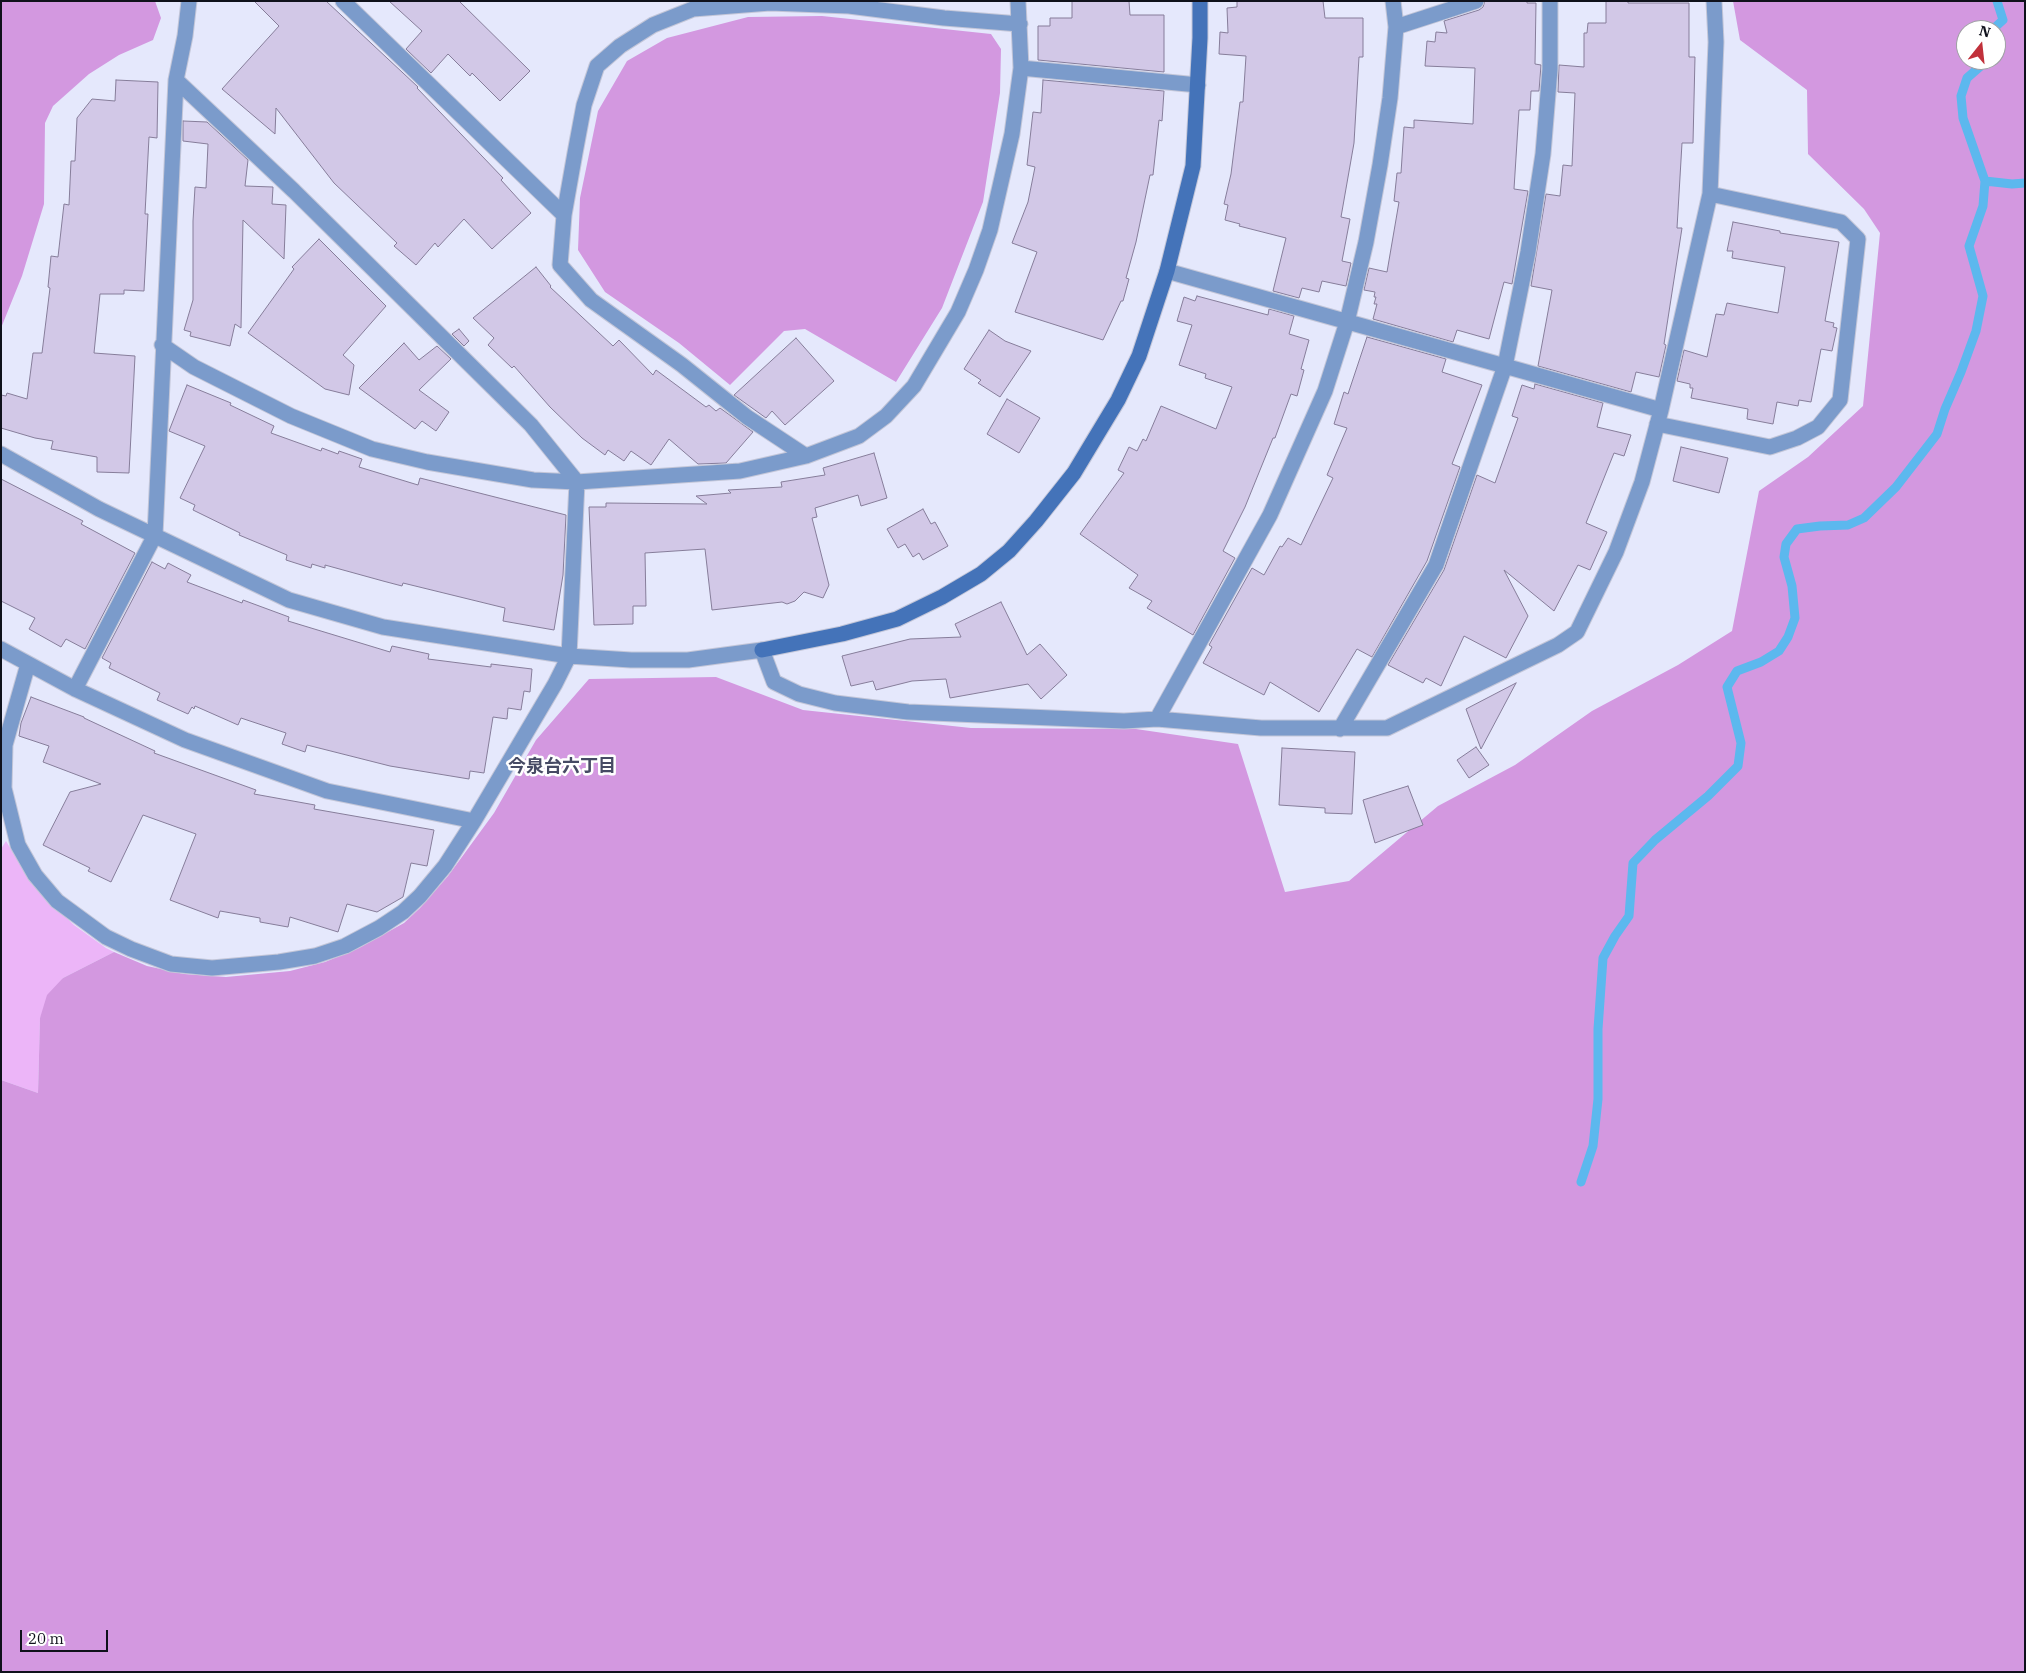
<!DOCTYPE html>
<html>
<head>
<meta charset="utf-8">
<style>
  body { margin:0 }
  #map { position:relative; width:2026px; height:1673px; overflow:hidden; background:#e5e8fc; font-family:"IBM Plex Serif",serif }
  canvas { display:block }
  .frame { position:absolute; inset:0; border:2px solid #0f111b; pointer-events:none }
  .north { position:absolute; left:1956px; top:20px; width:50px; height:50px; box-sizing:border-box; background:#fff; border:1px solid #9fa0a4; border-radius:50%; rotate:16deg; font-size:14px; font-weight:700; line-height:20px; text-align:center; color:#0f111b }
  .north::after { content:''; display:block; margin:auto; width:18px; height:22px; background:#c1313b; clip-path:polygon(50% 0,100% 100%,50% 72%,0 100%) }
  .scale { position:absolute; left:20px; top:1630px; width:88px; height:22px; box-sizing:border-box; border:2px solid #0f111b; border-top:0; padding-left:6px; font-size:15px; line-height:18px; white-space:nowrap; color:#0f111b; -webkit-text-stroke:4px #fff; paint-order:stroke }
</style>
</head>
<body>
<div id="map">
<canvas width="2026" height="1673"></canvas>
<div class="frame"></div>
<div class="north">N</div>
<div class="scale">20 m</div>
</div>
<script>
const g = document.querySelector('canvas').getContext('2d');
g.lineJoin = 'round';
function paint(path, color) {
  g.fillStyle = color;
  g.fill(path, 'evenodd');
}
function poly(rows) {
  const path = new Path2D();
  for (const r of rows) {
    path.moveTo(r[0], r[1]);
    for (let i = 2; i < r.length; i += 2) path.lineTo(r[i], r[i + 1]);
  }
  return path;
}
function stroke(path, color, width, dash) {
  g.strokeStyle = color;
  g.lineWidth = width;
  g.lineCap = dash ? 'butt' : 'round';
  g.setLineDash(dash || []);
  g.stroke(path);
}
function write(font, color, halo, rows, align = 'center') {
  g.font = font + ' "IBM Plex Serif","Noto Sans JP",serif';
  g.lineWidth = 5;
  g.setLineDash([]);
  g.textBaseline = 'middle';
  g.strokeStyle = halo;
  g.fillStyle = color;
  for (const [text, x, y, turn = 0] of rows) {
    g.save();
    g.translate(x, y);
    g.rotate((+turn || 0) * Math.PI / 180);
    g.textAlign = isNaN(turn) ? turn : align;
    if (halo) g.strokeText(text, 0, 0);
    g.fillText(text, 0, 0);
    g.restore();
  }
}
paint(poly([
  [6,841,32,884,74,925,106,948,114,952,63,978,40,1018,38,1093,1,1080,1,849]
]), '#ecb5f8');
paint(poly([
  [1,1,155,1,161,18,153,40,119,55,89,74,53,106,45,123,44,204,22,276,1,328],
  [1733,1,2025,1,2025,1672,1,1672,1,1080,38,1093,40,1018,47,995,63,978,114,952,147,966,184,974,226,977,290,971,325,962,359,948,404,923,420,908,448,876,494,813,536,740,589,679,716,677,803,710,971,728,1136,729,1238,744,1285,892,1349,881,1438,806,1515,765,1592,711,1678,665,1732,631,1759,491,1808,457,1863,406,1880,233,1864,209,1808,154,1807,90,1740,40],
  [1966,30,1996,30,1996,60,1966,60],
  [822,16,991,34,1001,49,1000,93,983,202,942,308,896,382,805,329,784,331,730,385,679,343,605,292,578,250,580,198,598,111,627,61,667,38,748,17]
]), '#d398e0');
stroke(poly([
  [1992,30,2003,20,1997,1],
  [1985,181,2012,184,2025,183],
  [1581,1182,1593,1146,1598,1099,1598,1029,1603,958,1615,936,1629,916,1633,863,1655,840,1708,796,1738,766,1741,743,1727,687,1737,671,1761,662,1779,651,1788,637,1795,618,1792,586,1784,557,1786,544,1797,529,1820,526,1848,525,1864,518,1896,487,1937,434,1945,409,1961,372,1976,331,1983,296,1969,246,1983,206,1985,181,1963,118,1961,96,1967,78,1983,64,1984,60]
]), '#5cb8ee', 9);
const building = poly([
  [254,1,326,1,418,87,417,88,503,178,501,180,531,213,492,249,464,219,438,247,435,243,416,265,394,246,397,243,334,183,276,108,275,134,222,89,279,26,254,1],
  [389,1,459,1,530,71,500,101,472,73,470,76,448,54,431,73,406,49,422,31,389,1],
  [1072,1,1129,1,1130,15,1164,15,1164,72,1038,60,1038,26,1050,26,1050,18,1072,18,1072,1],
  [1237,1,1323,1,1325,18,1363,18,1363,57,1359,57,1354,143,1341,217,1350,219,1342,261,1351,263,1346,286,1322,281,1319,292,1302,288,1299,298,1273,291,1286,238,1239,226,1240,224,1225,220,1228,205,1224,204,1231,174,1240,102,1243,102,1246,56,1219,54,1220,32,1228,33,1227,8,1237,7,1237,1],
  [1485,1,1527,1,1527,3,1536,3,1535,64,1541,65,1539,91,1531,91,1530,110,1519,110,1514,189,1528,191,1512,284,1504,282,1489,339,1457,330,1453,342,1373,319,1377,304,1374,304,1376,297,1374,297,1375,292,1364,290,1369,268,1387,272,1399,202,1394,201,1397,173,1401,173,1404,127,1414,128,1414,120,1473,124,1475,68,1425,66,1427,41,1435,42,1436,32,1447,33,1444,21,1479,10,1483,7,1485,1],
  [1606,1,1628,1,1628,3,1689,3,1689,57,1695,57,1693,143,1682,143,1677,228,1682,228,1664,344,1666,345,1659,377,1636,372,1631,392,1538,366,1552,290,1531,286,1546,194,1560,196,1563,165,1572,166,1575,93,1558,92,1559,65,1584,67,1584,33,1587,33,1588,23,1606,23,1606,1],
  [116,80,158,82,157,138,149,137,145,214,148,214,144,291,124,290,124,294,100,294,94,353,135,356,129,473,97,472,97,457,51,449,53,441,35,438,1,428,1,395,6,396,7,393,27,399,33,353,42,353,50,288,48,287,51,256,58,257,64,204,69,205,71,161,75,161,77,118,92,99,115,101,116,80],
  [1043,80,1164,91,1162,121,1159,120,1153,175,1150,175,1136,242,1126,278,1129,279,1123,301,1121,301,1103,340,1015,312,1037,252,1012,243,1028,202,1035,167,1027,165,1033,112,1041,113,1043,80],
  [183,121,207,122,248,160,245,186,273,187,272,204,286,205,284,259,243,220,241,328,235,324,230,346,190,336,191,332,184,330,193,300,193,221,195,187,206,188,208,144,183,141,183,121],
  [1733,222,1780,231,1780,233,1839,242,1825,321,1834,323,1833,327,1837,328,1832,351,1821,349,1811,402,1799,400,1798,406,1777,402,1773,424,1747,419,1748,409,1691,398,1693,388,1690,388,1690,384,1677,381,1684,350,1707,357,1716,314,1724,315,1727,303,1778,313,1785,267,1732,258,1733,251,1727,251,1733,222],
  [319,239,386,306,343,355,354,365,349,395,325,389,248,333,294,269,292,267,319,239],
  [536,267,551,286,550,287,613,346,619,340,653,375,656,370,706,407,709,405,716,411,720,408,753,432,726,463,698,464,669,439,651,465,631,451,624,461,608,450,605,455,582,438,550,407,514,366,512,368,488,345,494,338,473,318,536,267],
  [1197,296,1268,315,1269,309,1294,316,1289,334,1309,340,1301,369,1304,370,1297,396,1291,394,1275,438,1273,438,1245,507,1223,551,1235,558,1193,635,1147,608,1152,601,1129,588,1138,575,1080,534,1124,473,1118,470,1129,447,1137,451,1143,439,1146,441,1161,406,1216,429,1232,387,1205,378,1206,374,1179,365,1192,325,1177,321,1184,297,1195,301,1197,296],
  [459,329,469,341,464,346,452,334,459,329],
  [989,330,1005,341,1031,351,1000,397,978,383,981,380,964,369,989,330],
  [1367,337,1446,359,1442,372,1482,385,1452,464,1460,467,1427,561,1372,657,1357,649,1319,712,1270,682,1264,695,1203,663,1212,647,1209,645,1252,568,1264,575,1280,546,1282,547,1288,538,1301,545,1333,478,1327,475,1347,428,1334,424,1344,392,1348,394,1367,337],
  [796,338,834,381,785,425,772,411,766,418,734,395,796,338],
  [404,343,419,360,437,346,451,359,419,390,449,412,436,431,422,421,415,429,359,388,404,343],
  [1535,384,1603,403,1597,427,1631,435,1624,456,1614,453,1586,523,1607,532,1590,570,1578,565,1554,611,1504,570,1528,616,1506,658,1464,636,1441,686,1426,678,1423,683,1388,665,1444,570,1477,475,1495,483,1518,418,1512,416,1522,385,1534,389,1535,384],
  [187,385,231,403,230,405,274,426,271,433,321,451,322,448,338,454,339,451,362,459,359,467,418,485,420,478,566,515,563,575,554,630,503,621,505,608,403,583,402,586,383,581,325,565,325,568,312,564,311,568,286,560,287,555,239,535,240,533,193,510,195,505,180,498,205,446,169,431,187,385],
  [1007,399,1040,418,1019,453,987,434,1007,399],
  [1681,447,1728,458,1719,493,1673,481,1681,447],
  [874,453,887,498,861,506,858,495,815,508,817,517,812,518,829,585,823,598,804,592,795,601,787,604,782,602,712,610,705,549,645,553,646,606,633,606,633,624,594,625,589,507,606,507,606,503,707,504,696,496,731,493,728,490,782,487,781,482,825,475,823,468,874,453],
  [1,479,83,521,81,524,135,553,85,649,66,639,61,647,29,629,35,618,1,601,1,479],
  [923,509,931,524,935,522,948,546,923,560,919,553,913,557,905,544,898,548,887,529,923,509],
  [152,562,165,569,168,563,191,575,187,582,242,603,243,600,289,617,288,621,390,652,392,646,429,654,428,659,491,667,491,664,532,669,530,692,524,691,521,710,508,708,507,719,493,717,484,773,470,771,469,779,390,766,307,745,305,752,282,744,286,733,241,718,238,725,195,706,194,709,192,707,188,714,157,700,160,693,109,668,111,663,102,658,152,562],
  [1001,602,1027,655,1040,644,1067,675,1041,699,1028,684,950,698,946,679,912,681,876,690,873,681,851,686,842,656,910,639,961,637,955,624,1001,602],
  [1516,683,1481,749,1466,709,1516,683],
  [31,697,84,717,84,718,155,751,154,753,256,790,254,794,315,805,314,809,434,830,427,866,411,863,403,897,377,912,347,904,338,932,290,917,288,927,260,922,260,918,220,911,218,918,170,900,196,834,143,815,111,882,88,871,90,868,43,845,70,792,101,784,43,762,49,746,19,736,21,723,31,697],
  [1476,747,1489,765,1469,778,1457,760,1476,747],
  [1282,748,1355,752,1352,814,1325,813,1325,808,1279,805,1282,748],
  [1408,786,1423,825,1375,843,1363,800,1408,786]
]);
paint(building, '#d2c8e7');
stroke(building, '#867d9a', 1);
const street = poly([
  [343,1,564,215],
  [1396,27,1476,1],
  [1021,68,1198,85],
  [1167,271,1661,410],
  [162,345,194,367,291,416,372,449,427,462,533,480,577,482,740,471,806,456,859,436,886,416,914,386,958,312,976,270,990,230,1012,134,1021,68,1018,1],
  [1657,424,1770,447,1797,438,1818,427,1840,400,1858,239,1841,222,1710,194],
  [1,454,99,509,289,600,383,627,569,656,631,660,688,660,762,650,774,682,799,694,835,703,908,712,1124,721,1157,719,1261,728,1387,728,1558,645,1577,632,1616,552,1642,482,1661,410,1710,194,1716,42,1714,1],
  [806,456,747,417,682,365,591,300,560,265,564,215,575,153,584,105,597,66,620,46,653,25,693,9,770,3,849,6,944,18,1020,24],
  [1,649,75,689,185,740,327,791,474,821],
  [28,664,5,745,4,788,18,845,35,875,57,901,106,937,131,949,171,964,212,968,279,962,315,956,345,946,379,928,403,912,420,896,445,866,474,821,555,684,569,656,577,482,531,425,294,191,176,80],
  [75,689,155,535,176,80,185,36,189,1],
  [1157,719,1270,515,1325,391,1347,322,1366,242,1380,165,1390,98,1396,27,1393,1],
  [1340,729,1436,565,1505,366,1528,252,1543,154,1550,69,1550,1]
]);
const secondary = poly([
  [762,650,842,634,897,619,942,597,981,574,1009,551,1036,521,1074,473,1118,400,1139,356,1167,271,1193,166,1200,38,1200,1]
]);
stroke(street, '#c3c6d8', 17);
stroke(secondary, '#c3c6d8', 17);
stroke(street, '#7b9bcb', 15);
stroke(secondary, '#4473b9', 15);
write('bold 18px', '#464a64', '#fff', [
  ["今泉台六丁目",562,767]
]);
</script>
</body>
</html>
